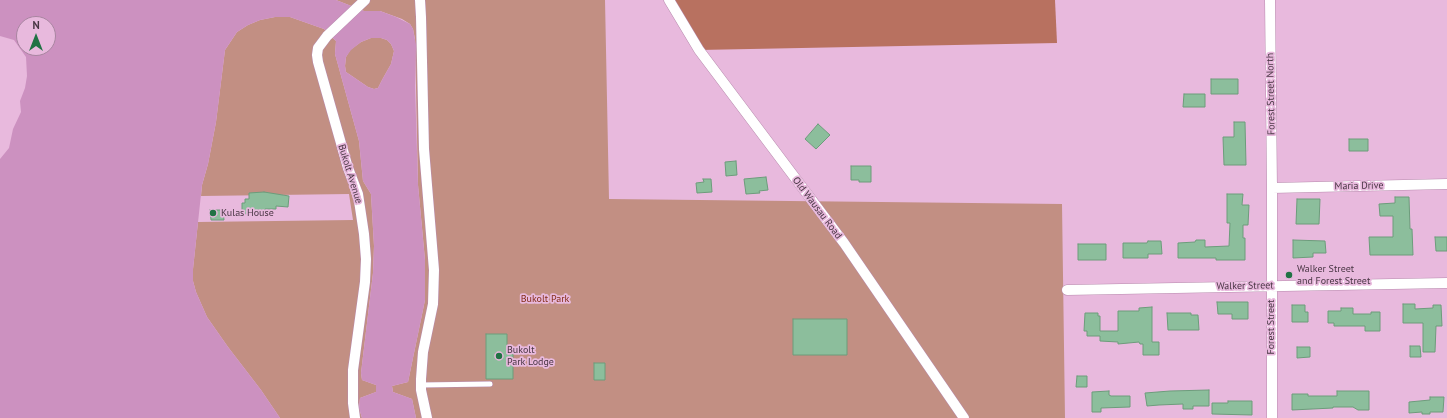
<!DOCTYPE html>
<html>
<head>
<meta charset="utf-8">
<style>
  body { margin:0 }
  #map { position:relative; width:1447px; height:418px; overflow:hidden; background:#e8b9dd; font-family:"PT Sans",sans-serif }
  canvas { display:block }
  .north { position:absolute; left:16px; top:16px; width:40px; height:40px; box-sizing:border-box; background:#e8b9dd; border:1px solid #a885a0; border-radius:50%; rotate:0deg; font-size:11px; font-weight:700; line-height:16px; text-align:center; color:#493644 }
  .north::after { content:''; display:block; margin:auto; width:14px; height:18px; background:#207244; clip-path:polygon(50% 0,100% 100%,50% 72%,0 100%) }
</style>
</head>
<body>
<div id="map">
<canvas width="1447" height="418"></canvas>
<div class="north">N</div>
</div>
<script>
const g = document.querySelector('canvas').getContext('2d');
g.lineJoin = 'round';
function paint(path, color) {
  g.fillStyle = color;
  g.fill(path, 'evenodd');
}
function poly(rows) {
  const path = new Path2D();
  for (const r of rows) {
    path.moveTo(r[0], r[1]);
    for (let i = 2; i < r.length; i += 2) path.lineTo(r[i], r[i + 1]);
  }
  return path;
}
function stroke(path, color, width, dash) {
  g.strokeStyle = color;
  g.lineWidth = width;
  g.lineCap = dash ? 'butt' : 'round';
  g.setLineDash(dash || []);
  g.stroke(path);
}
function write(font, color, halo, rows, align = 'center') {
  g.font = font + ' "PT Sans",sans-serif';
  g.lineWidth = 3.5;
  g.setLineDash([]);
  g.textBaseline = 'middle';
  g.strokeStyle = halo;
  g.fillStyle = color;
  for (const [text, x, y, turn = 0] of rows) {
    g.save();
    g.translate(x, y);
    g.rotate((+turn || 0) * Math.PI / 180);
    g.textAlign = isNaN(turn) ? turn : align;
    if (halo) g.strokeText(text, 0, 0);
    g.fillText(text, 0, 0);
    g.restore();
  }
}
paint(poly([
  [336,0,605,0,609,199,1062,204,1065,418,416,418,412,399,393,392,392,386,408,382,425,300,425,260,418,185,415,39,413,29,410,24,402,19,380,11,364,11],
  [275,17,290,17,324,29,336,41,335,54,359,141,363,181,371,194,374,246,373,273,361,373,362,380,376,385,376,392,360,398,359,408,362,418,280,418,261,390,228,347,207,317,196,292,193,281,193,269,198,222,353,220,349,194,201,196,202,185,208,164,216,122,225,50,237,32,248,25,260,20],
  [371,38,381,38,387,40,391,44,394,51,391,64,382,80,378,88,374,89,368,87,346,72,345,66,346,57,350,50,361,42]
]), '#c28f83');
paint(poly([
  [672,0,1055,0,1057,43,699,50]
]), '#b87160');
paint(poly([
  [0,0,336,0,364,11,380,11,396,17,410,24,413,29,416,45,415,85,418,185,425,260,425,300,408,382,392,386,393,392,412,399,416,418,362,418,359,408,360,398,376,392,376,385,362,380,361,373,373,273,374,246,371,194,363,181,359,141,335,54,336,41,324,29,290,17,275,17,260,20,248,25,237,32,225,50,216,122,208,164,202,185,193,269,193,281,196,292,207,317,228,347,261,390,280,418,0,418,0,159,9,148,13,129,21,112,20,101,25,88,27,76,26,57,14,40,0,36],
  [24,24,48,24,48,48,24,48],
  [371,38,381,38,387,40,391,44,394,51,391,64,382,80,378,88,374,89,368,87,346,72,345,66,346,57,351,50,361,42]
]), '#cc91c0');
const building = poly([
  [1211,79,1238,79,1238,94,1211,94,1211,79],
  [1184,94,1205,94,1205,107,1183,107,1184,94],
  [1234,122,1245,122,1246,165,1224,165,1223,137,1234,137,1234,122],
  [818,124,830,135,816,149,805,139,818,124],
  [1349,139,1368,139,1368,151,1349,151,1349,139],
  [736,161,737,175,726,176,725,162,736,161],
  [851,166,871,166,871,182,859,182,859,180,851,180,851,166],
  [766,177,768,190,759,191,760,193,746,194,744,179,766,177],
  [703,179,711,179,712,192,697,193,696,183,704,182,703,179],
  [264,192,289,196,288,207,276,206,276,209,265,209,265,213,242,214,242,203,245,203,245,199,249,199,249,193,264,192],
  [1227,194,1243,194,1242,205,1249,205,1248,225,1243,225,1243,238,1245,238,1245,260,1216,260,1216,258,1178,258,1178,243,1195,242,1196,240,1205,240,1205,247,1229,246,1230,223,1227,223,1227,194],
  [1395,197,1409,197,1410,229,1412,229,1413,255,1370,255,1369,237,1393,237,1393,216,1380,216,1379,204,1395,203,1395,197],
  [1297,199,1320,199,1319,224,1296,224,1297,199],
  [210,210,223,210,224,220,211,220,210,210],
  [1435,237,1447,237,1447,251,1436,251,1435,237],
  [1293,240,1325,241,1326,253,1313,253,1313,257,1293,258,1293,240],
  [1148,241,1161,241,1162,254,1148,254,1148,258,1123,258,1123,243,1147,243,1148,241],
  [1078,244,1106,244,1106,260,1078,260,1078,244],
  [1217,302,1248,302,1248,319,1232,319,1232,314,1218,314,1217,302],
  [1403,304,1415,304,1415,309,1433,308,1433,305,1441,305,1442,326,1436,326,1435,352,1423,352,1423,323,1403,323,1403,304],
  [1292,305,1305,305,1305,312,1308,312,1308,322,1292,322,1292,305],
  [1152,307,1152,342,1159,342,1159,355,1143,355,1143,344,1140,344,1139,342,1118,344,1118,342,1100,341,1100,336,1087,336,1087,331,1084,331,1085,313,1098,313,1098,316,1100,316,1100,331,1118,331,1118,311,1139,311,1139,308,1152,307],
  [1341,308,1353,308,1353,314,1371,314,1371,312,1380,312,1380,331,1365,331,1365,326,1334,326,1334,323,1328,323,1328,311,1341,311,1341,308],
  [1167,313,1191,313,1191,315,1198,315,1199,330,1168,330,1167,313],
  [793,319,847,319,847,355,793,355,793,319],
  [486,334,507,334,507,347,513,347,513,379,486,379,486,334],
  [1410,346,1420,346,1421,357,1410,357,1410,346],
  [1297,347,1310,347,1310,357,1297,358,1297,347],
  [594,363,605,363,605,380,594,380,594,363],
  [1077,376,1087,376,1087,387,1076,387,1077,376],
  [1209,390,1209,406,1193,406,1193,409,1183,409,1183,404,1159,405,1147,406,1145,393,1170,391,1209,390],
  [1109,391,1109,395,1111,396,1130,396,1130,407,1101,408,1101,412,1092,412,1092,392,1109,391],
  [1337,391,1369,391,1369,410,1358,410,1353,407,1333,407,1333,408,1292,410,1292,394,1308,394,1308,396,1337,396,1337,391],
  [1430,397,1444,397,1443,412,1430,412,1430,414,1422,414,1422,412,1409,413,1409,402,1430,400,1430,397],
  [1228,401,1252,401,1252,415,1212,414,1212,403,1228,403,1228,401]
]);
paint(building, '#8cbe9c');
stroke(building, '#6c9c7b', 1);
const service = poly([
  [421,385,490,384]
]);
const minor = poly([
  [420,0,421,17,424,149,434,270,433,304,423,352,421,379,421,390,427,418],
  [669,0,699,50,844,243,964,418],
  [1270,0,1272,188,1272,418],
  [1272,188,1447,184],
  [1067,290,1447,283],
  [355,418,353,403,353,370,365,282,366,259,364,234,358,194,348,168,318,62,317,55,318,48,327,36,365,0]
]);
stroke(service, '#b78aad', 6);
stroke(minor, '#b78aad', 11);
stroke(service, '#fff', 5);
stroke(minor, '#fff', 10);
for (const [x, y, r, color] of [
  [213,213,4,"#207244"],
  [1289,275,4,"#207244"],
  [499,356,4,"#207244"]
]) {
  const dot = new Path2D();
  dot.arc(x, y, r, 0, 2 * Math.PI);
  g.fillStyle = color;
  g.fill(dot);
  stroke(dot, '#e8b9dd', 1.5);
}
write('10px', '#493644', '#e8b9dd', [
  ["Forest Street North",1271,94,-91],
  ["Bukolt Avenue",350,174,73],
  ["Maria Drive",1359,186,-1],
  ["Old Wausau Road",817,208,53],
  ["Walker Street",1245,286,-1],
  ["Forest Street",1271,327,-90]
]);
write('10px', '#493644', '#e8b9dd', [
  ["Kulas House",221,213],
  ["Walker Street",1297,269],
  ["and Forest Street",1297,281],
  ["Bukolt",507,350],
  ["Park Lodge",507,362]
], 'left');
write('10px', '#832c17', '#e8b9dd', [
  ["Bukolt Park",545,299]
]);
</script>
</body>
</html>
